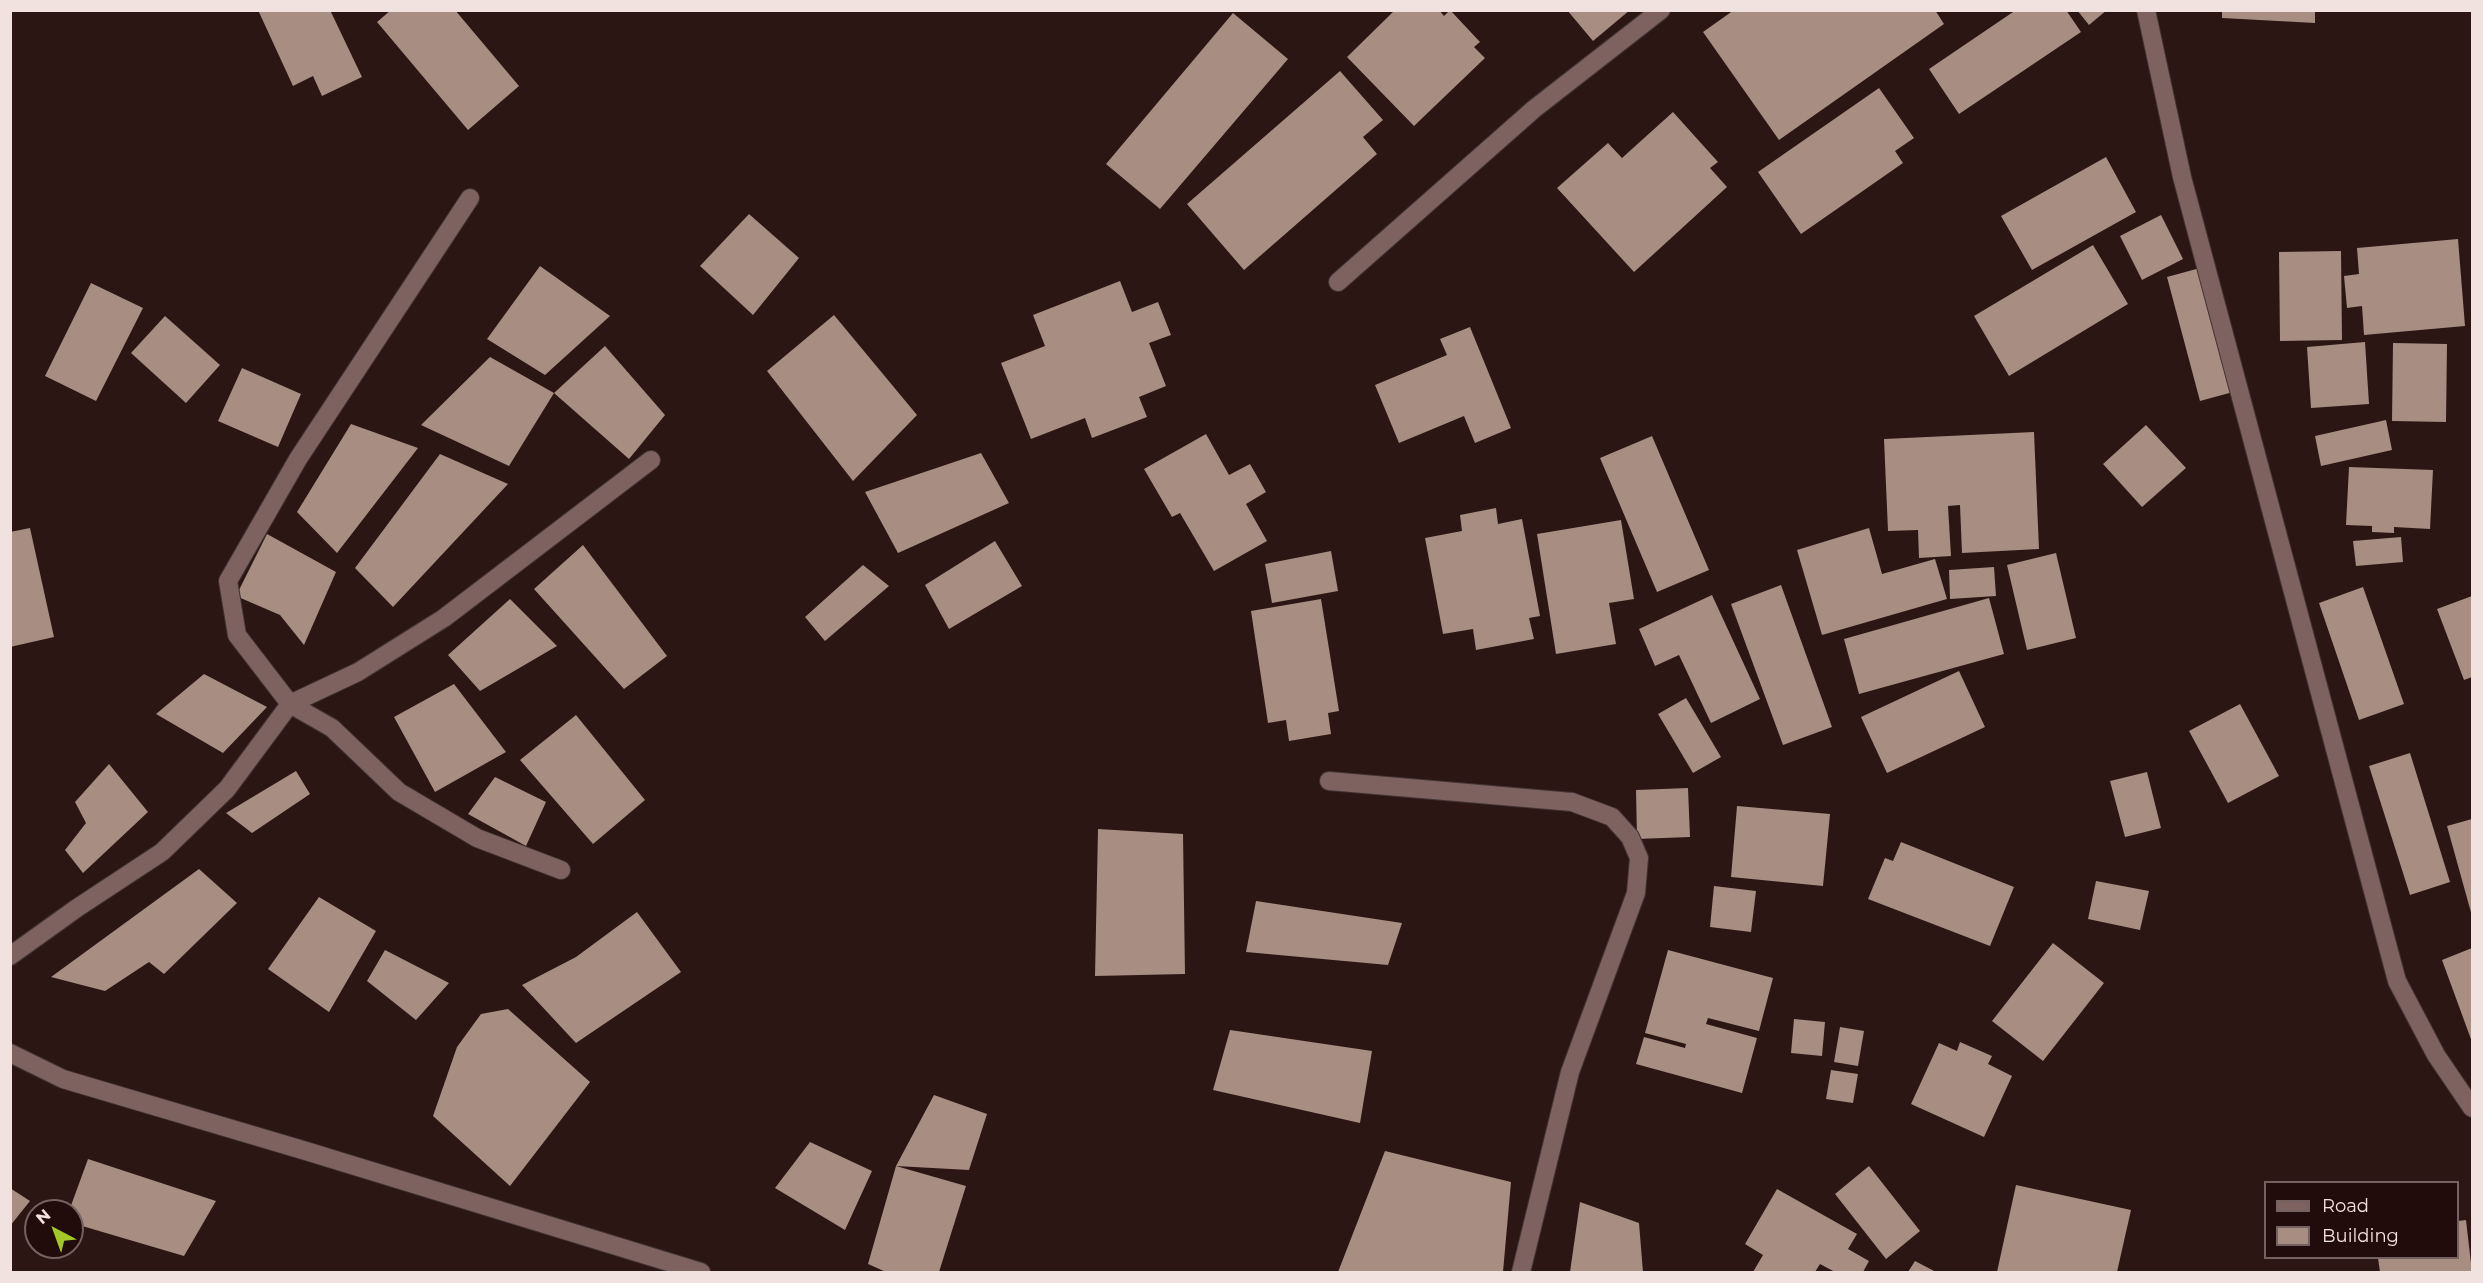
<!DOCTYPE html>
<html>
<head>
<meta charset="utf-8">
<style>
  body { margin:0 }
  #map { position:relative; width:2483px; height:1283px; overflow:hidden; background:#2b1614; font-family:Montserrat,sans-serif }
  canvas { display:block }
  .frame { position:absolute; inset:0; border:12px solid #f1e1df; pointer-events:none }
  .legend { position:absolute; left:2264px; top:1181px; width:195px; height:78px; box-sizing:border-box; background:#210c0b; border:2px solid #746160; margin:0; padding:8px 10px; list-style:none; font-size:18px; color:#f1e1df }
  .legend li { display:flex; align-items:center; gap:12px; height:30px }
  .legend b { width:30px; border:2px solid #746160 }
  .north { position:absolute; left:24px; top:1199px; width:60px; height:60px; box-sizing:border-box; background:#210c0b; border:2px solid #746160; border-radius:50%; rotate:319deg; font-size:16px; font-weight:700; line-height:24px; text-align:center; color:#f1e1df }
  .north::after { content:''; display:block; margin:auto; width:21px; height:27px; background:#a2c927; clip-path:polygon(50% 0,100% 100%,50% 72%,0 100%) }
</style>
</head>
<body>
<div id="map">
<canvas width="2483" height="1283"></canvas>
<div class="frame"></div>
<ul class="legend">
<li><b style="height:8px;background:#7d625f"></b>Road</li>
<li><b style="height:16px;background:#a78d82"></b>Building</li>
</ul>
<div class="north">N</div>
</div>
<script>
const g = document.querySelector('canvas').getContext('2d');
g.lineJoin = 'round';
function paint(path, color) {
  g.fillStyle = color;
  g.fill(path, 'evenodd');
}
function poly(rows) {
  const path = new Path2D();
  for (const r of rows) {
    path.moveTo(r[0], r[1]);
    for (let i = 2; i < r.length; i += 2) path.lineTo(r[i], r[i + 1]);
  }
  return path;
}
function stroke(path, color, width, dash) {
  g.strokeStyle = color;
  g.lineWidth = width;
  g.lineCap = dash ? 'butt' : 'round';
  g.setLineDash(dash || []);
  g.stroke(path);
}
paint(poly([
  [258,10,330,10,362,77,322,96,313,76,293,86],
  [391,10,455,10,519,86,468,130,377,22],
  [1395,10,1439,10,1444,16,1450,10,1480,42,1474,47,1485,58,1414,126,1347,57],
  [1567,10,1630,10,1593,41],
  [1734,10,1935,10,1944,24,1779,140,1703,32],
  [2016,10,2066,10,2081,32,1959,114,1929,69],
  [2077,10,2107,10,2089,25],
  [2222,10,2315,10,2315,23,2222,18],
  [1233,13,1288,59,1160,209,1106,164],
  [1340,71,1383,120,1363,137,1377,154,1244,270,1187,204],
  [1879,88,1914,138,1895,151,1903,163,1801,234,1758,172],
  [1673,112,1718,162,1710,168,1727,187,1634,272,1557,188,1608,143,1622,158],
  [2106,157,2136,212,2032,270,2001,216],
  [749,214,799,258,753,315,700,266],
  [2161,215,2183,259,2142,280,2120,236],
  [2458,239,2465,326,2364,335,2362,306,2347,308,2344,276,2359,274,2357,248],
  [2093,245,2128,304,2009,376,1974,316],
  [2341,251,2342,340,2280,341,2279,252],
  [540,266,610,316,545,375,487,339],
  [2200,268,2233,392,2200,401,2167,277],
  [1120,281,1132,312,1158,302,1171,335,1149,343,1166,386,1139,397,1147,417,1092,438,1085,418,1031,439,1001,363,1045,346,1033,315],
  [91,283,143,308,96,401,45,376],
  [834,315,917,415,853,481,767,371],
  [165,316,220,365,186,403,131,353],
  [1470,327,1511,428,1475,443,1464,416,1399,443,1375,385,1447,355,1440,339],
  [2365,342,2369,404,2311,408,2307,347],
  [2393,343,2447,344,2446,422,2392,421],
  [605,346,665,415,629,459,554,393],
  [490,357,554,393,509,466,421,425],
  [242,368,301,394,278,447,218,421],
  [2386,420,2392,450,2321,466,2315,436],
  [351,424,418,448,337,553,297,512],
  [2146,425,2186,468,2142,507,2103,464],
  [2034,432,2039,549,1962,553,1960,505,1948,506,1951,556,1919,558,1918,530,1888,531,1884,439],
  [1206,434,1229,475,1250,464,1266,492,1246,504,1267,541,1214,571,1180,513,1172,517,1144,469],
  [1652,436,1709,570,1657,592,1600,458],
  [981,453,1009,503,898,553,865,492],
  [440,454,508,484,393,607,355,568],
  [2349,467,2433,470,2430,529,2394,527,2394,533,2372,532,2372,526,2346,525],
  [1496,508,1498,524,1522,519,1540,616,1529,618,1534,639,1476,650,1473,629,1443,634,1425,538,1462,531,1460,515],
  [1621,520,1634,599,1609,603,1616,644,1556,654,1537,534],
  [30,528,54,637,10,647,10,532],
  [1869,528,1882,574,1935,559,1947,599,1822,635,1797,550],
  [267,534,336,572,304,645,280,615,236,596],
  [2401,537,2403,562,2356,566,2353,541],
  [995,541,1022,586,949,629,925,585],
  [583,545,667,656,624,689,534,589],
  [1331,551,1338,591,1272,603,1265,564],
  [2056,553,2076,638,2027,650,2007,565],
  [863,565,889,586,825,641,805,617],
  [1994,567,1996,596,1950,599,1949,570],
  [1781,585,1832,727,1783,745,1731,604],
  [2363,587,2404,704,2359,720,2319,603],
  [1712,595,1760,699,1711,723,1679,655,1655,666,1639,629],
  [2472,596,2472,677,2464,680,2437,609],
  [1989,598,2004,654,1859,694,1844,639],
  [510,599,557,646,480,691,448,655],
  [1321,599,1339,711,1328,713,1331,734,1289,741,1286,720,1268,723,1251,611],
  [1959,671,1985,727,1887,773,1861,717],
  [204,674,267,707,223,753,156,714],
  [454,684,506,752,435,792,394,717],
  [1686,698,1721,757,1693,773,1658,714],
  [2240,704,2279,776,2228,803,2189,731],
  [576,715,645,800,593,844,520,760],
  [2410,753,2450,882,2410,895,2369,766],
  [109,764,148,812,83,873,65,850,86,823,75,802],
  [296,771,310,794,252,833,226,813],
  [2147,772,2161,828,2125,837,2110,781],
  [495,777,546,802,526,846,468,814],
  [1688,788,1690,837,1637,839,1636,790],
  [1737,806,1830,814,1823,886,1731,877],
  [2472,819,2472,916,2447,826],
  [1098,829,1183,834,1185,974,1095,976],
  [1901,842,2014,887,1990,946,1868,899,1885,858,1893,861],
  [199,869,237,903,164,974,149,962,105,991,51,977],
  [2096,881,2149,891,2140,930,2088,919],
  [1714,886,1756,891,1751,932,1710,927],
  [319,897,376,931,329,1012,268,969],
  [1256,901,1402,923,1388,965,1246,952],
  [637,912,681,972,576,1043,522,985,576,957],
  [2053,943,2104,983,2043,1061,1992,1021],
  [2472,948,2472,1042,2442,960],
  [385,950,449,983,416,1020,367,981],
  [1668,950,1773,978,1759,1031,1708,1018,1706,1024,1757,1038,1742,1093,1636,1064,1644,1037,1685,1048,1686,1044,1645,1033],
  [508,1009,590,1082,510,1186,433,1116,457,1047,481,1014],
  [1794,1019,1825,1022,1822,1056,1791,1053],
  [1840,1027,1864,1031,1858,1066,1834,1062],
  [1230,1030,1372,1051,1360,1123,1213,1090],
  [1960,1042,1992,1056,1988,1064,2012,1076,1984,1137,1911,1104,1939,1043,1957,1051],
  [1831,1070,1858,1074,1853,1103,1826,1099],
  [934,1095,987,1114,969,1170,896,1166,966,1186,939,1272,886,1272,868,1264,896,1166],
  [810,1142,872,1171,845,1230,775,1188],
  [1385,1151,1511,1182,1503,1272,1338,1272],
  [88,1159,216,1201,184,1256,72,1223,72,1211,69,1211],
  [1869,1166,1920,1231,1886,1259,1835,1194],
  [2016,1185,2131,1210,2117,1272,1997,1272],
  [10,1188,30,1201,10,1226],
  [1777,1189,1857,1234,1848,1249,1869,1261,1863,1272,1835,1272,1820,1264,1815,1272,1753,1272,1763,1255,1745,1244],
  [1580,1202,1639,1223,1643,1272,1570,1272],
  [2466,1220,2472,1272,2380,1272,2378,1258,2458,1258,2458,1221],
  [1915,1261,1936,1272,1908,1272]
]), '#a78d82');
const street = poly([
  [470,198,298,459,228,581,237,635,290,704,332,728,399,792,477,838,561,870],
  [1338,282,1534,109,1661,10],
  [1329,781,1572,802,1612,817,1630,837,1639,858,1636,893,1570,1072,1521,1272],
  [10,956,77,908,162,852,227,789,290,704,358,672,444,618,651,460]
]);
const secondary = poly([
  [2146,10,2182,177,2397,981,2436,1055,2472,1108],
  [10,1053,63,1079,306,1151,701,1272]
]);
stroke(street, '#433333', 20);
stroke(secondary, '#433333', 20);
stroke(street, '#7d625f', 18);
stroke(secondary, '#7d625f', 18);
</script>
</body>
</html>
